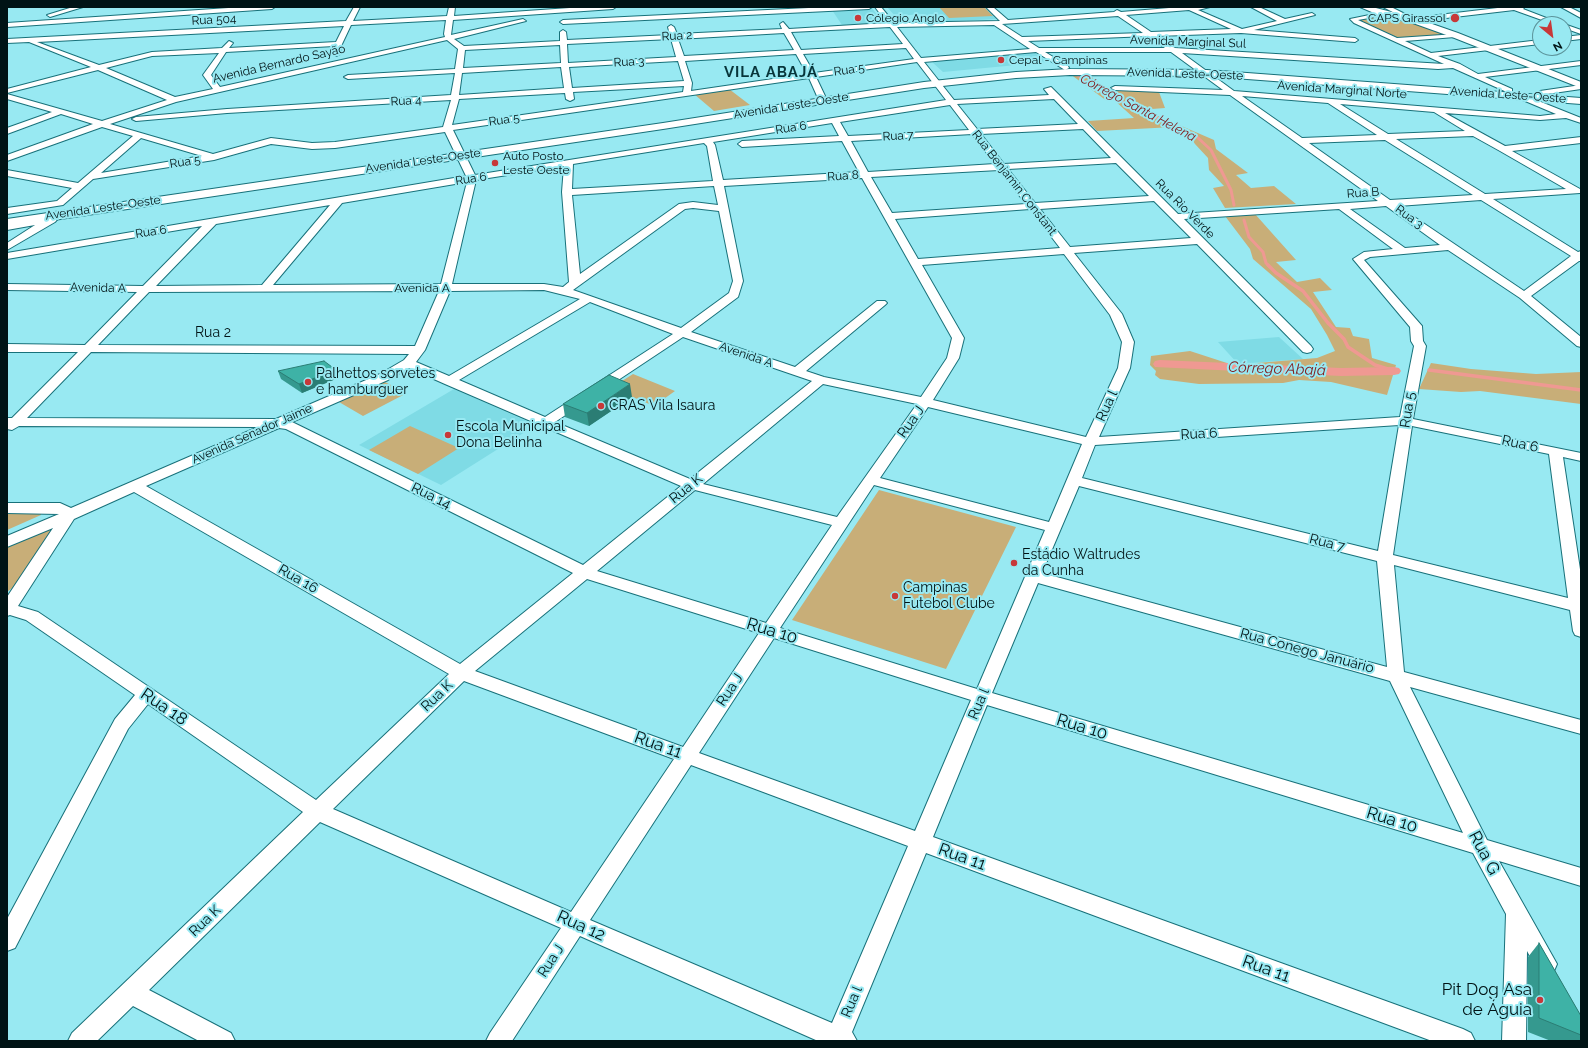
<!DOCTYPE html>
<html>
<head>
<meta charset="utf-8">
<style>
  body { margin:0 }
  #map { position:relative; width:1588px; height:1048px; overflow:hidden; background:#98e9f2; font-family:Raleway,sans-serif }
  canvas { display:block }
  .frame { position:absolute; inset:0; border:8px solid #001315; pointer-events:none }
  .north { position:absolute; left:1532px; top:16px; width:40px; height:40px; box-sizing:border-box; background:#98e9f2; border:1px solid #5b939a; border-radius:50%; rotate:151deg; font-size:11px; font-weight:700; line-height:16px; text-align:center; color:#001315 }
  .north::after { content:''; display:block; margin:auto; width:14px; height:18px; background:#c73839; clip-path:polygon(50% 0,100% 100%,50% 72%,0 100%) }
</style>
</head>
<body>
<div id="map">
<canvas width="1588" height="1048"></canvas>
<div class="frame"></div>
<div class="north">N</div>
</div>
<script>
const g = document.querySelector('canvas').getContext('2d');
g.lineJoin = 'round';
function paint(path, color) {
  g.fillStyle = color;
  g.fill(path, 'evenodd');
}
function poly(rows) {
  const path = new Path2D();
  for (const r of rows) {
    path.moveTo(r[0], r[1]);
    for (let i = 2; i < r.length; i += 2) path.lineTo(r[i], r[i + 1]);
  }
  return path;
}
function stroke(path, color, width, dash) {
  g.strokeStyle = color;
  g.lineWidth = width;
  g.lineCap = dash ? 'butt' : 'round';
  g.setLineDash(dash || []);
  g.stroke(path);
}
function write(font, color, halo, rows, align = 'center') {
  g.font = font + ' Raleway,sans-serif';
  g.lineWidth = 4;
  g.setLineDash([]);
  g.textBaseline = 'middle';
  g.strokeStyle = halo;
  g.fillStyle = color;
  for (const [text, x, y, turn = 0] of rows) {
    g.save();
    g.translate(x, y);
    g.rotate((+turn || 0) * Math.PI / 180);
    g.textAlign = isNaN(turn) ? turn : align;
    if (halo) g.strokeText(text, 0, 0);
    g.fillText(text, 0, 0);
    g.restore();
  }
}
paint(poly([
  [887,7,986,7,999,19,929,22,923,14,895,16],
  [872,8,883,23,842,25,832,10],
  [1033,52,1048,62,943,72,931,61],
  [1279,337,1303,359,1238,364,1218,342],
  [454,389,536,425,441,485,359,445]
]), '#7fdbe5');
paint(poly([
  [939,7,984,7,993,16,949,18],
  [1383,15,1448,34,1399,38,1357,20],
  [1086,73,1110,90,1159,92,1165,108,1152,109,1149,112,1214,140,1216,149,1248,173,1236,175,1251,188,1274,186,1296,204,1225,208,1213,188,1224,186,1209,170,1208,158,1195,144,1189,135,1174,127,1097,131,1088,121,1134,118,1114,100,1107,101,1070,74],
  [729,89,750,105,714,111,694,94],
  [1255,214,1296,260,1276,262,1297,282,1320,278,1332,290,1313,292,1336,327,1350,328,1353,336,1369,339,1372,358,1396,365,1387,395,1331,382,1299,380,1283,383,1199,384,1160,379,1155,375,1156,371,1150,365,1151,356,1190,351,1233,365,1317,358,1335,351,1327,335,1311,309,1253,259,1250,249,1225,216],
  [1431,363,1471,369,1536,374,1581,372,1581,404,1480,391,1461,392,1419,389],
  [633,374,675,391,654,406,611,388],
  [383,381,407,393,363,416,339,402],
  [410,426,459,448,418,474,369,450],
  [879,490,1016,527,946,669,792,620],
  [7,511,41,511,41,515,7,530],
  [46,529,54,529,15,586,7,592,7,546]
]), '#c8ae78');
stroke(poly([
  [1075,74,1097,89,1153,116]
]), '#ef9992', 2);
stroke(poly([
  [1151,115,1197,137,1211,150,1231,190,1234,205],
  [1244,220,1249,237,1263,252,1266,263,1269,266]
]), '#ef9992', 3);
stroke(poly([
  [1268,265,1276,273,1303,291,1328,323,1344,339,1348,347,1375,365,1394,371],
  [1429,370,1581,390]
]), '#ef9992', 3.5);
paint(poly([
  [1160,360,1341,368,1394,367,1399,368,1401,371,1399,374,1394,375,1341,376,1155,367,1153,364,1155,361,1160,360]
]), '#ef9992');
const minor = poly([
  [73,7,83,7,50,17,47,15,73,7],
  [243,7,275,7,272,9,7,27,7,23,243,7],
  [354,7,360,7,353,21,447,16,449,7,455,7,454,16,584,7,616,7,613,9,453,20,451,35,523,19,526,21,454,39,464,46,560,41,560,32,563,30,566,32,567,40,670,35,668,27,671,25,674,27,677,34,782,29,780,24,783,22,789,29,887,23,875,7,881,7,894,23,1000,21,986,7,993,7,1008,20,1114,12,1117,10,1121,12,1181,7,1210,7,1198,10,1242,29,1277,21,1251,7,1259,7,1285,19,1312,13,1315,15,1254,30,1355,38,1358,40,1355,42,1241,33,1157,36,1175,48,1444,64,1354,23,1350,19,1384,12,1387,14,1386,15,1358,20,1397,38,1457,34,1457,36,1455,37,1405,41,1431,53,1540,40,1540,44,1438,56,1460,64,1478,74,1581,61,1581,65,1485,77,1512,89,1512,93,1509,93,1453,68,1438,69,1182,53,1234,91,1540,116,1556,114,1518,98,1517,96,1521,94,1581,118,1581,123,1566,118,1540,120,1445,113,1505,146,1581,137,1581,143,1512,151,1580,189,1580,193,1493,199,1578,252,1581,251,1581,261,1579,261,1531,296,1581,337,1581,347,1577,346,1520,298,1448,250,1370,257,1364,260,1422,326,1423,341,1426,346,1413,419,1581,453,1581,461,1563,457,1581,576,1581,637,1575,635,1573,631,1570,610,1394,565,1404,672,1581,720,1581,734,1410,687,1487,840,1581,868,1581,886,1499,861,1557,964,1554,971,1546,974,1538,971,1527,951,1526,1041,1502,1041,1506,914,1473,853,987,705,933,837,1463,1029,1471,1033,1475,1041,1432,1041,926,853,852,1032,857,1041,818,1041,580,936,512,1041,486,1041,490,1033,561,928,320,822,149,990,231,1033,235,1041,199,1041,133,1006,97,1041,68,1041,72,1033,303,812,148,704,128,729,15,948,7,951,7,919,115,719,135,695,26,620,10,615,7,616,7,597,53,528,7,547,7,536,59,514,7,513,7,503,60,503,71,508,258,427,19,426,12,430,7,429,7,418,12,418,78,352,7,352,7,344,85,345,137,292,7,290,7,284,143,286,202,226,7,259,7,253,466,176,445,132,335,148,312,149,271,144,214,160,93,179,63,205,7,214,7,208,57,201,72,188,7,176,7,170,78,183,133,136,102,127,7,161,7,155,93,124,61,114,7,134,7,128,52,112,7,99,7,94,102,121,167,100,98,70,7,93,7,89,91,67,29,42,7,43,7,39,346,21,354,7],
  [1189,10,1231,29,1151,32,1126,15,1189,10],
  [1118,16,1143,33,1022,37,1002,24,1118,16],
  [446,20,444,34,445,37,220,87,211,75,226,52,334,46,332,54,336,56,340,54,342,44,351,25,446,20],
  [994,25,1030,49,921,58,897,27,994,25],
  [344,26,336,42,229,48,233,43,229,41,222,48,152,52,99,65,37,42,344,26],
  [890,27,903,44,801,50,791,32,890,27],
  [784,33,794,50,684,56,678,39,784,33],
  [1148,36,1165,48,1039,48,1028,41,1148,36],
  [671,39,676,57,568,63,567,44,671,39],
  [447,40,458,49,455,69,348,75,344,77,348,79,455,73,451,95,227,109,136,117,132,119,136,121,227,113,451,100,443,127,335,142,312,143,271,138,213,154,110,124,176,102,447,40],
  [560,45,561,63,463,68,465,50,560,45],
  [906,48,914,59,814,73,803,54,906,48],
  [1036,52,1065,70,1069,68,1068,66,1045,52,1171,52,1223,90,1115,86,1111,88,1115,90,1230,95,1378,201,1178,214,1051,87,1044,89,1049,95,954,100,924,62,1036,52],
  [219,53,203,75,213,89,175,97,106,68,152,56,219,53],
  [796,54,807,74,691,91,692,83,685,61,796,54],
  [678,61,684,81,572,88,569,67,678,61],
  [917,62,946,100,475,175,453,130,809,78,817,96,821,98,825,96,816,77,917,62],
  [561,67,564,88,459,95,462,73,561,67],
  [684,86,683,92,452,125,459,99,565,93,566,99,570,101,574,99,573,92,684,86],
  [1242,96,1328,103,1377,135,1302,138,1242,96],
  [1054,99,1078,124,977,129,957,104,1054,99],
  [1340,104,1434,112,1465,131,1388,134,1340,104],
  [950,105,969,130,848,136,840,122,950,105],
  [832,123,839,136,742,141,738,144,742,147,842,141,859,172,723,180,715,145,713,142,832,123],
  [1083,129,1111,158,1004,164,981,134,1083,129],
  [972,134,995,164,868,172,851,141,972,134],
  [1473,136,1500,151,1566,189,1485,194,1396,139,1473,136],
  [141,138,202,156,101,173,141,138],
  [1385,140,1473,195,1390,200,1309,143,1385,140],
  [704,143,707,146,713,181,572,189,573,164,704,143],
  [1116,163,1149,196,1035,203,1008,169,1116,163],
  [564,166,562,192,569,282,563,287,544,284,452,284,476,180,564,166],
  [999,170,1026,204,892,213,871,177,999,170],
  [862,178,952,338,947,358,921,397,824,377,806,371,885,305,887,303,885,301,877,301,795,367,691,332,738,297,743,281,724,186,862,178],
  [467,182,441,284,273,285,342,203,467,182],
  [714,186,718,205,693,202,679,204,580,274,572,195,714,186],
  [1481,200,1571,256,1524,291,1398,206,1481,200],
  [1154,201,1191,238,1070,247,1040,209,1154,201],
  [330,205,262,285,156,286,216,224,330,205],
  [1386,206,1440,245,1405,248,1350,209,1386,206],
  [693,208,719,211,733,281,729,293,681,328,573,290,685,209,693,208],
  [1030,209,1060,248,918,259,895,219,1030,209],
  [1339,209,1393,249,1364,252,1353,259,1410,327,1411,341,1414,346,1400,417,1099,437,1130,368,1134,342,1122,314,1074,253,1197,244,1303,352,1307,353,1311,352,1313,349,1311,346,1184,219,1339,209],
  [1064,254,1110,315,1122,342,1118,368,1086,437,933,400,959,358,964,338,922,265,1064,254],
  [544,290,580,299,449,376,416,362,425,350,450,291,544,290],
  [439,291,415,346,98,345,149,292,439,291],
  [590,302,673,334,545,417,459,380,590,302],
  [683,337,812,381,690,479,555,422,683,337],
  [91,352,409,354,404,360,380,374,276,419,27,418,91,352],
  [409,368,445,384,681,486,583,565,292,422,388,380,409,368],
  [823,384,917,404,837,517,703,484,823,384],
  [928,407,1082,444,1049,522,880,478,928,407],
  [1399,425,1378,551,1082,478,1095,445,1399,425],
  [1412,426,1549,454,1568,598,1393,555,1412,426],
  [279,428,286,429,573,573,460,664,146,486,279,428],
  [874,485,1045,530,977,689,780,628,874,485],
  [1079,486,1377,561,1387,667,1042,573,1079,486],
  [695,490,832,525,766,623,597,571,695,490],
  [134,492,449,674,316,800,38,612,18,606,74,519,134,492],
  [587,579,759,633,683,747,475,671,587,579],
  [1038,583,1390,681,1463,833,992,693,1038,583],
  [774,638,971,700,915,831,699,753,774,638],
  [464,681,674,759,571,912,333,809,464,681],
  [691,765,908,846,832,1023,590,920,691,765],
  [829,7,872,7,869,9,563,24,560,22,563,20,829,7],
  [1383,7,1391,7,1413,18,1506,7,1525,7,1523,9,1562,24,1553,24,1514,10,1412,22,1383,7],
  [1561,7,1569,7,1581,13,1581,18,1561,7],
  [1564,24,1581,30,1581,34,1564,28,1564,24],
  [1581,35,1581,39,1564,41,1564,37,1581,35],
  [1581,85,1581,89,1540,95,1536,93,1540,91,1581,85],
  [55,213,60,216,55,222,7,250,7,243,35,225,7,230,7,224,46,219,55,213]
]);
const major = poly([
  [1360,7,1372,7,1415,18,1458,33,1581,82,1581,88,1452,37,1410,22,1381,16,1360,7],
  [1070,69,1207,70,1581,98,1581,104,1207,76,1070,75,1016,78,924,88,663,129,7,227,7,219,663,123,924,82,1016,72,1070,69]
]);
stroke(minor, '#18717a', 2);
stroke(major, '#18717a', 2);
paint(minor, '#fff');
paint(major, '#fff');
paint(poly([
  [278,371,338,378,302,393,281,379],
  [632,397,589,426,565,417,563,404],
  [1539,943,1581,1016,1581,1041,1551,1041,1528,1032,1528,957]
]), '#35998f');
paint(poly([
  [336,370,338,378,302,393,299,384],
  [630,384,632,397,589,426,587,413]
]), '#2b7d74');
const building = poly([
  [324,361,336,370,299,384,278,371,324,361],
  [609,375,630,384,587,413,563,404,609,375],
  [1539,943,1581,1016,1581,1035,1539,1018,1539,943]
]);
paint(building, '#3eb2a6');
stroke(building, '#2b7d74', 1);
for (const [x, y, r, color] of [
  [858,18,4,"#c73839"],
  [1455,18,5,"#c73839"],
  [1001,60,4,"#c73839"],
  [495,163,4,"#c73839"],
  [308,382,4,"#c73839"],
  [601,406,4,"#c73839"],
  [448,435,4,"#c73839"],
  [1014,563,4,"#c73839"],
  [895,596,4,"#c73839"],
  [1540,1000,4,"#c73839"]
]) {
  const dot = new Path2D();
  dot.arc(x, y, r, 0, 2 * Math.PI);
  g.fillStyle = color;
  g.fill(dot);
  stroke(dot, '#98e9f2', 1.5);
}
write('12px', '#001315', '#98e9f2', [
  ["Cólegio Anglo",866,18],
  ["CAPS Girassol",1446,18,"right"],
  ["Cepal - Campinas",1009,60],
  ["Auto Posto",503,156],
  ["Leste Oeste",503,170]
], 'left');
write('12px', '#001315', '#98e9f2', [
  ["Rua 504",214,20,-3],
  ["Rua 2",677,36,-3],
  ["Avenida Marginal Sul",1188,42,2],
  ["Rua 3",629,62,-3],
  ["Avenida Bernardo Sayão",279,64,-13],
  ["Rua 5",849,70,-8],
  ["Avenida Leste-Oeste",1185,74,2],
  ["Avenida Marginal Norte",1342,90,4],
  ["Avenida Leste-Oeste",1508,95,4],
  ["Rua 4",406,101,-3],
  ["Avenida Leste-Oeste",791,106,-9],
  ["Rua 5",504,120,-8],
  ["Rua 6",791,128,-9],
  ["Rua 7",898,136,-3],
  ["Avenida Leste-Oeste",423,161,-8],
  ["Rua 5",185,162,-9],
  ["Rua 8",843,176,-4],
  ["Rua 6",471,179,-9],
  ["Rua Benjamin Constant",1014,183,52],
  ["Rua B",1363,193,-4],
  ["Avenida Leste-Oeste",103,208,-8],
  ["Rua Rio Verde",1185,209,45],
  ["Rua 3",1409,217,36],
  ["Rua 6",151,232,-9],
  ["Avenida A",98,288,1],
  ["Avenida A",422,288],
  ["Avenida A",746,355,19],
  ["Avenida Senador Jaime",252,434,-24]
]);
write('italic 13px', '#821f21', '#98e9f2', [
  ["Córrego Santa Helena",1138,108,28]
]);
write('14px', '#001315', '#98e9f2', [
  ["Rua 2",213,333],
  ["Rua l",1107,406,-65],
  ["Rua 5",1408,410,-81],
  ["Rua J",911,422,-55],
  ["Rua 6",1199,434,-3],
  ["Rua 6",1520,444,12],
  ["Rua K",686,489,-39],
  ["Rua 14",431,496,26],
  ["Rua 7",1327,543,14],
  ["Rua 16",298,579,30],
  ["Rua Conego Januário",1307,651,15],
  ["Rua J",730,690,-56],
  ["Rua K",437,696,-44],
  ["Rua l",979,704,-67],
  ["Rua K",205,921,-44],
  ["Rua J",551,961,-57],
  ["Rua l",852,1002,-67]
]);
write('14px', '#001315', '#98e9f2', [
  ["Palhettos sorvetes",316,374],
  ["e hamburguer",316,390],
  ["CRAS Vila Isaura",609,406],
  ["Escola Municipal",456,427],
  ["Dona Belinha",456,443],
  ["Estádio Waltrudes",1022,555],
  ["da Cunha",1022,571],
  ["Campinas",903,588],
  ["Futebol Clube",903,604]
], 'left');
g.letterSpacing = '1px';
write('bold 15px', '#07353a', '#98e9f2', [
  ["VILA ABAJÁ",771,72]
]);
g.letterSpacing = '0px';
write('italic 15px', '#821f21', '#98e9f2', [
  ["Córrego Abajá",1277,369,2]
]);
write('17px', '#001315', '#98e9f2', [
  ["Rua 10",772,631,17],
  ["Rua 18",164,707,34],
  ["Rua 10",1082,727,17],
  ["Rua 11",658,745,20],
  ["Rua 10",1392,820,17],
  ["Rua G",1484,853,62],
  ["Rua 11",962,857,20],
  ["Rua 12",581,926,24],
  ["Rua 11",1266,969,20]
]);
write('17px', '#001315', '#98e9f2', [
  ["Pit Dog Asa",1532,990],
  ["de Águia",1532,1010]
], 'right');
</script>
</body>
</html>
